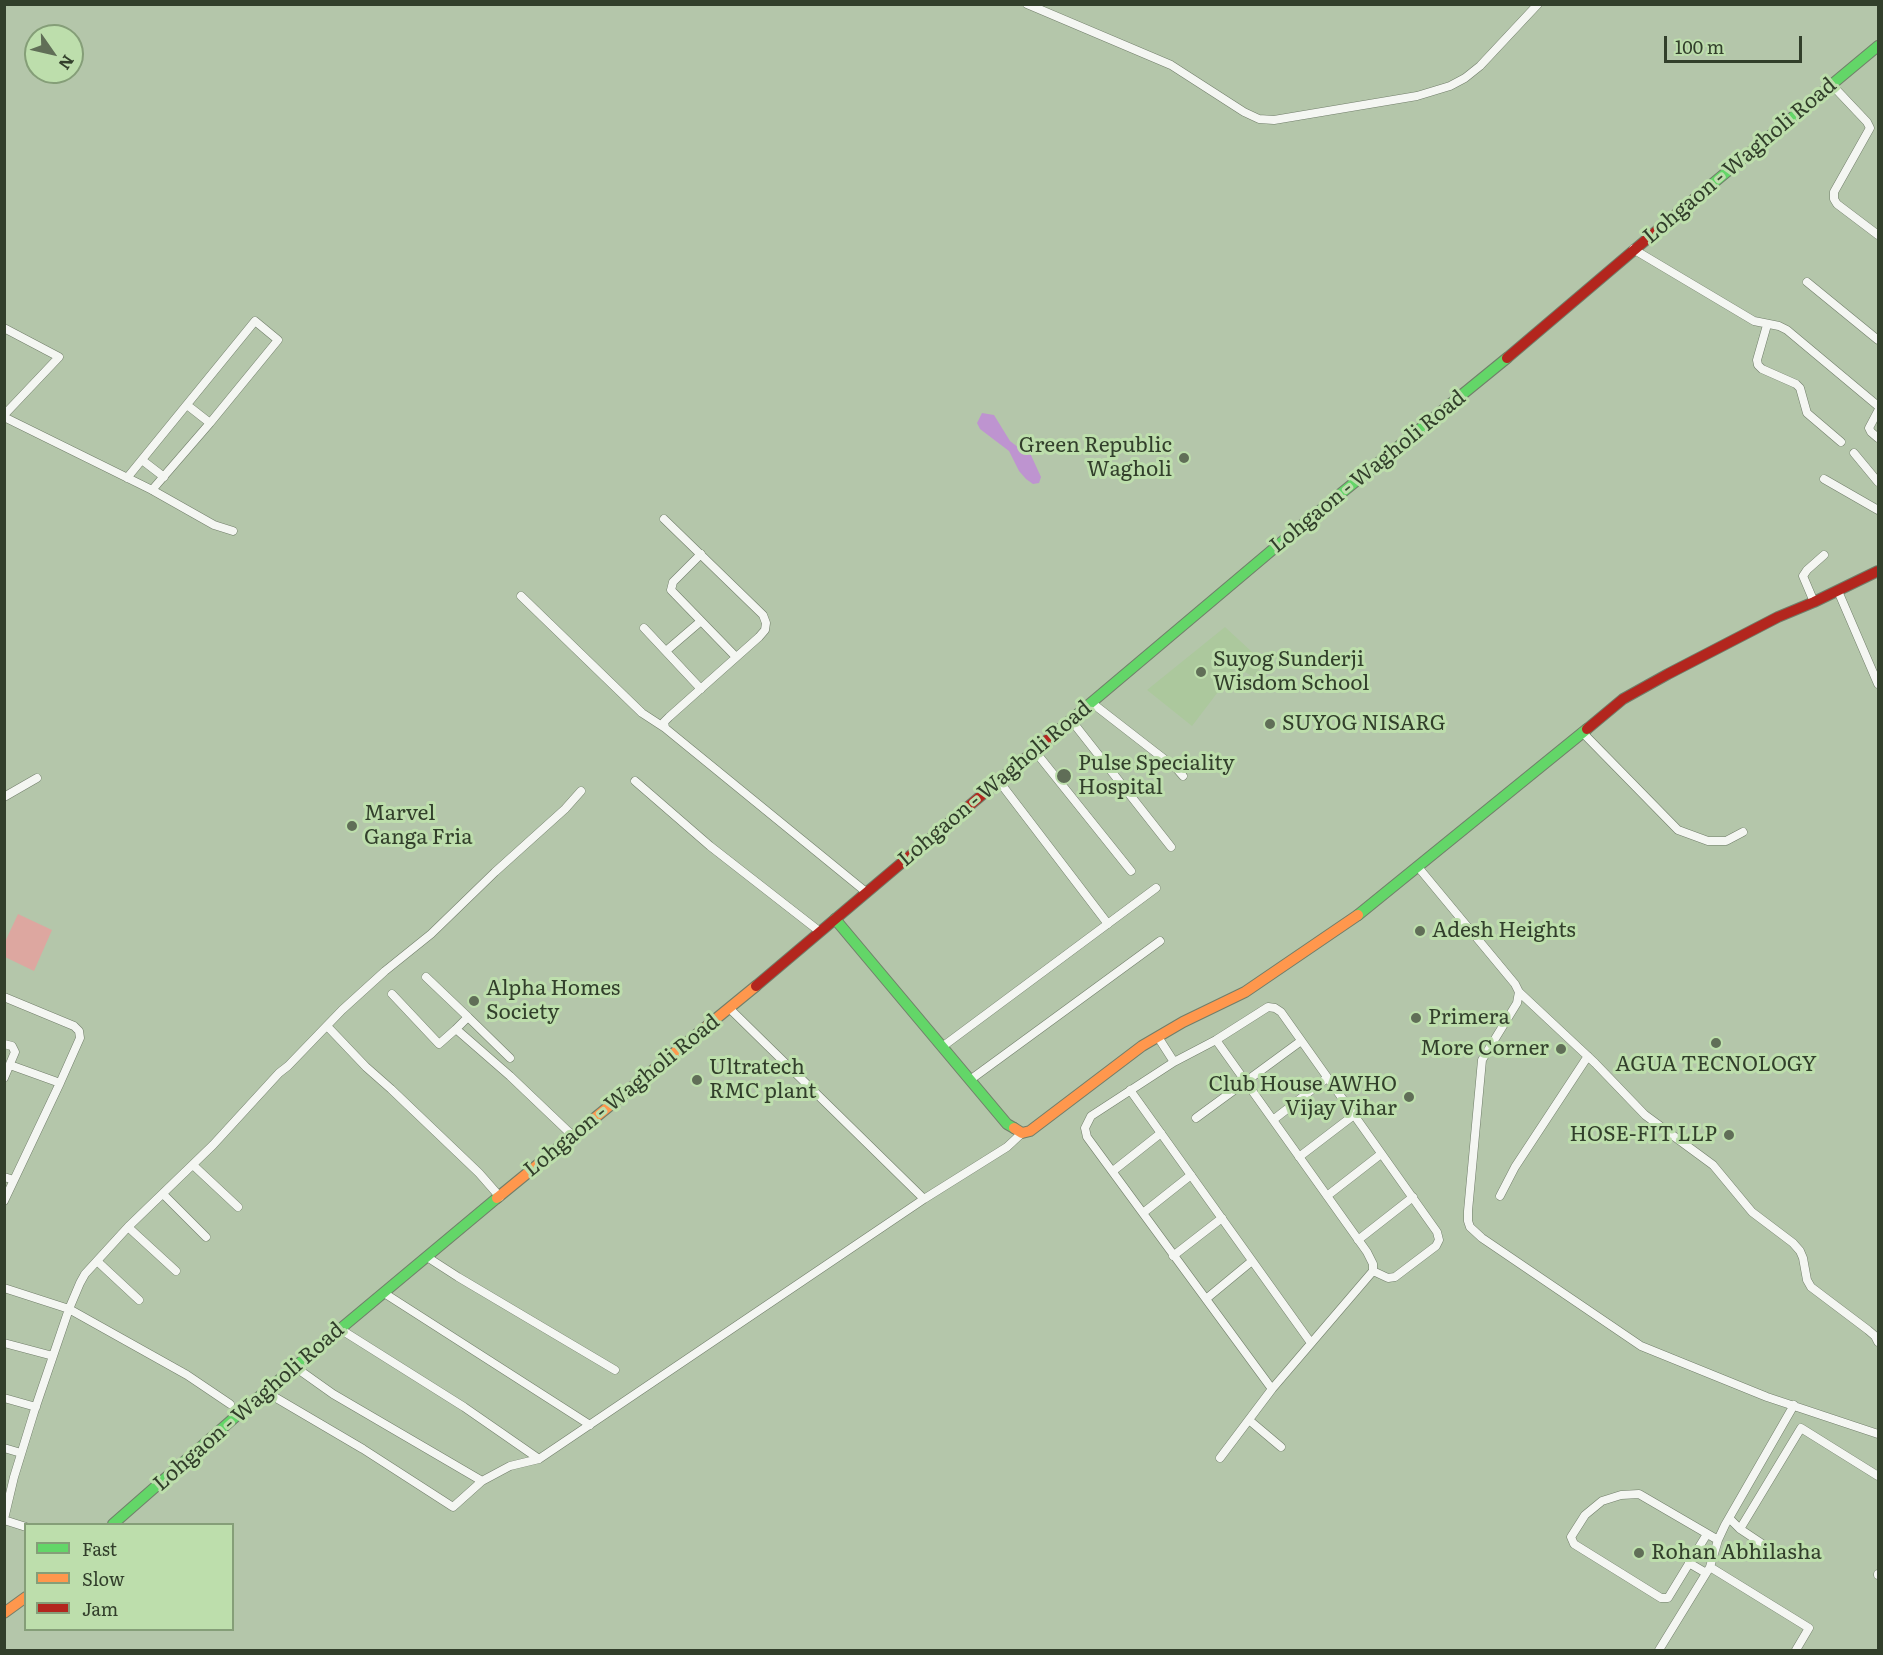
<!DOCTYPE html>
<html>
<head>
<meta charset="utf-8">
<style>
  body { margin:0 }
  #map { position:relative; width:1883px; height:1655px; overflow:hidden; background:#b4c6aa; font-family:Literata,serif }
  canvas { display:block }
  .frame { position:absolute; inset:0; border:6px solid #323f2b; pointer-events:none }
  .legend { position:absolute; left:24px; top:1523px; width:210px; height:108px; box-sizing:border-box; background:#bddeac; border:2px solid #859e78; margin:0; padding:8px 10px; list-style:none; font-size:18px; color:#323f2b }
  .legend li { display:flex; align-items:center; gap:12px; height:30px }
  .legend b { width:30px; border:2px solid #859e78 }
  .north { position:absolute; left:24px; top:24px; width:60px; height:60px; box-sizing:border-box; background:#bddeac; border:2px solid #859e78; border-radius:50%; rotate:124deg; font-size:16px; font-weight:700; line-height:24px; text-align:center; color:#323f2b }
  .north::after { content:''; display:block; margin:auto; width:21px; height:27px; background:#606e57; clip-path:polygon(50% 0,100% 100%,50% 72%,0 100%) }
  .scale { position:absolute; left:1664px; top:36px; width:138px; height:27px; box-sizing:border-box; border:3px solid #323f2b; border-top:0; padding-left:8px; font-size:18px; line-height:21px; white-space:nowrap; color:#323f2b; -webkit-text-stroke:4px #bddeac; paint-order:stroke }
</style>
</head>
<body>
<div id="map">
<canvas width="1883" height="1655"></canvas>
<div class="frame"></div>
<ul class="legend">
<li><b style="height:8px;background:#63d668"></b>Fast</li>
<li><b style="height:8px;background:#ff974d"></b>Slow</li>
<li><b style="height:8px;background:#b3261e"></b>Jam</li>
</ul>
<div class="north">N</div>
<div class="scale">100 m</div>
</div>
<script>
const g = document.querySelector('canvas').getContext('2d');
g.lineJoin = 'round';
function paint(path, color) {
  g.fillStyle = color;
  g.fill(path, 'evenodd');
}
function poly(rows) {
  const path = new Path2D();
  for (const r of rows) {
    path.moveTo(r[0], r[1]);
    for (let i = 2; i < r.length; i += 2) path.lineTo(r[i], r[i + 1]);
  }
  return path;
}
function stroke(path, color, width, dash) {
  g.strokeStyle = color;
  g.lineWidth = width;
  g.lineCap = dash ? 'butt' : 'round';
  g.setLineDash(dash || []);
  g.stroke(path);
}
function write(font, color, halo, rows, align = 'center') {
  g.font = font + ' Literata,serif';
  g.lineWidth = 6;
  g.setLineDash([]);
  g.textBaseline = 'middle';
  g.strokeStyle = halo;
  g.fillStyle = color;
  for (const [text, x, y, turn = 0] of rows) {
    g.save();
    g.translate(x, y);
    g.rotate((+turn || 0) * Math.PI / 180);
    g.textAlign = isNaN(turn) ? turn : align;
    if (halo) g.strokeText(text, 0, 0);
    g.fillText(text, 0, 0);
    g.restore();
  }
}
paint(poly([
  [1225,627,1264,663,1253,677,1237,667,1192,726,1147,690]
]), '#acc89d');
paint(poly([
  [18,914,52,930,34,971,5,957,5,942]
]), '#dda7a0');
paint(poly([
  [982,413,994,415,1010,441,1023,451,1026,451,1030,453,1041,477,1039,483,1033,484,1026,479,1019,471,1009,451,980,429,977,423]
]), '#be94d0');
const street = poly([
  [1027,4,1171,65,1244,112,1259,119,1274,120,1417,96,1450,86,1465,78,1480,66,1538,4],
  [1832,85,1867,122,1870,128,1834,192,1834,199,1837,204,1878,235],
  [1633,249,1754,321,1779,326,1787,330,1878,406],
  [1807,282,1878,340],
  [1767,325,1757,360,1758,365,1762,369,1796,384,1800,388,1807,413,1841,442],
  [4,328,59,357,4,415],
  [187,405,210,423],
  [1878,411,1869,428,1871,432,1878,438],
  [4,417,152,490,214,525,233,531],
  [1854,453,1878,482],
  [142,460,164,477],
  [127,478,255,321,278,340,210,423,152,490],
  [1824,479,1878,510],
  [664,519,763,615,766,623,765,630,759,637,669,717,664,722,665,728,866,892],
  [701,554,673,582,671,590,736,657],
  [1838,591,1878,684],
  [521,596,642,713,665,728],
  [1814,602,1803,576,1807,570,1824,555],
  [644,628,701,689],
  [666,651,701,621],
  [1092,703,1177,769,1183,776],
  [1071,720,1171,847],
  [1582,732,1678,830,1708,841,1726,841,1743,832],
  [1034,750,1131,871],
  [998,780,1108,924],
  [635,781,710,846,819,931],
  [4,797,37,778],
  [1418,867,1515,984,1519,992,1595,1063,1645,1115,1713,1165,1752,1212,1793,1243,1800,1251,1803,1258,1807,1280,1811,1287,1868,1330,1875,1336,1878,1342],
  [426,977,468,1017,456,1029,510,1076,573,1136],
  [1519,992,1517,1003,1482,1060,1468,1211,1468,1221,1470,1227,1482,1238,1641,1346,1767,1397,1878,1434],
  [392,994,439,1044,456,1029],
  [4,997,74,1026,79,1031,80,1038,60,1083,10,1065],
  [729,1008,924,1199],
  [468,1017,510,1058],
  [327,1026,366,1067,391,1089,479,1173,500,1197],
  [1158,1037,1174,1062],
  [1216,1040,1367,1252,1373,1264,1373,1271,1272,1389,1220,1458],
  [4,1044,12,1046,15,1052,4,1078],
  [942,1047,1156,888],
  [970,1080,1160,941],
  [1130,1090,1311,1343],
  [1196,1118,1301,1041],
  [1273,1120,1327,1078],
  [1299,1157,1354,1115],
  [193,1165,238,1207],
  [1113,1171,1161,1133],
  [4,1177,14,1180],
  [163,1194,206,1237],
  [1327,1196,1381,1154],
  [1500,1196,1515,1167,1588,1056],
  [4,1201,60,1083],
  [1143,1213,1191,1175],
  [128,1227,176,1271],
  [1358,1240,1413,1197],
  [1173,1256,1222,1218],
  [427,1257,458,1277,615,1370],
  [97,1261,139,1300],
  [4,1288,69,1309,187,1375,230,1404],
  [384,1293,590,1425],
  [1206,1299,1252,1261],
  [340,1329,464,1407,539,1459],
  [4,1343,53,1356],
  [295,1367,333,1394,482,1481],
  [1272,1389,1087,1137,1085,1128,1091,1116,1174,1062,1216,1040,1268,1007,1275,1008,1281,1012,1437,1232,1439,1240,1436,1246,1395,1277,1388,1278,1373,1271],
  [266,1392,363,1449,453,1507,482,1481,510,1466,539,1459,924,1199,1007,1147,1022,1133],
  [4,1398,36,1407],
  [1249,1420,1281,1447],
  [4,1448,21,1453],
  [1729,1518,1740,1529,1779,1555],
  [4,1519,14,1477,34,1412,69,1309,80,1283,85,1274,128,1227,213,1145,279,1073,288,1066,342,1010,385,971,431,934,495,872,565,809,581,791],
  [4,1520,26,1527],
  [1740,1529,1801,1428,1878,1476],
  [1707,1534,1668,1598,1661,1598,1574,1544,1571,1537,1585,1515,1602,1501,1621,1495,1639,1494,1718,1540],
  [1689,1563,1706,1573],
  [1710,1567,1809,1628,1796,1650],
  [1878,1574,1878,1575],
  [1659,1650,1710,1567,1718,1540,1725,1525,1794,1405]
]);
const fast = poly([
  [1693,200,1878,46],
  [1060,729,1290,535,1507,358],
  [1358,915,1587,729],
  [835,919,1007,1124,1014,1128],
  [113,1524,242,1411,497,1198]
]);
const slow = poly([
  [1014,1128,1022,1133,1030,1131,1142,1046,1183,1022,1245,992,1358,915],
  [497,1198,756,986],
  [4,1613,26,1597]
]);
const jam = poly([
  [1507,358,1693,200],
  [1587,729,1623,699,1668,674,1778,617,1814,602,1878,571],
  [756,986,1060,729]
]);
stroke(street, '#717e6a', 9);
stroke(fast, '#717e6a', 12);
stroke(slow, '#717e6a', 12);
stroke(jam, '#717e6a', 12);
stroke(street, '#f4f6f2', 8);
stroke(fast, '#63d668', 10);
stroke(slow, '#ff974d', 10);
stroke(jam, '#b3261e', 10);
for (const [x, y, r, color] of [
  [1184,458,6,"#606e57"],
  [1201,672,6,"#606e57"],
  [1270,724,6,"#606e57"],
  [1064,776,8,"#606e57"],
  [352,826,6,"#606e57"],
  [1420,931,6,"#606e57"],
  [474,1001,6,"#606e57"],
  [1416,1018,6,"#606e57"],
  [1716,1043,6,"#606e57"],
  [1561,1049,6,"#606e57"],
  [697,1080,6,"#606e57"],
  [1409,1097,6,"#606e57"],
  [1729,1135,6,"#606e57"],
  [1639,1553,6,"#606e57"]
]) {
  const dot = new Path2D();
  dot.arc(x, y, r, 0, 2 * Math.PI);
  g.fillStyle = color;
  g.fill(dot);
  stroke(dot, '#bddeac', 2);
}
write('21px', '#323f2b', '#bddeac', [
  ["Lohgaon - Wagholi Road",1740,161,-40],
  ["Lohgaon - Wagholi Road",1368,472,-39],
  ["Lohgaon - Wagholi Road",995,784,-40],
  ["Lohgaon - Wagholi Road",622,1096,-39],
  ["Lohgaon - Wagholi Road",249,1407,-41]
]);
write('21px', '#323f2b', '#bddeac', [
  ["Green Republic",1172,446,"right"],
  ["Wagholi",1172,470,"right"],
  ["Suyog Sunderji",1213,660],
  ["Wisdom School",1213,684],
  ["SUYOG NISARG",1282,724],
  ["Pulse Speciality",1078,764],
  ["Hospital",1078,788],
  ["Marvel",364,814],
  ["Ganga Fria",364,838],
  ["Adesh Heights",1432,931],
  ["Alpha Homes",486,989],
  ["Society",486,1013],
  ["Primera",1428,1018],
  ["More Corner",1549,1049,"right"],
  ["AGUA TECNOLOGY",1716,1065,"center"],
  ["Ultratech",709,1068],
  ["RMC plant",709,1092],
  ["Club House AWHO",1397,1085,"right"],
  ["Vijay Vihar",1397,1109,"right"],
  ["HOSE-FIT LLP",1717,1135,"right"],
  ["Rohan Abhilasha",1651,1553]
], 'left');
</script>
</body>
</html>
